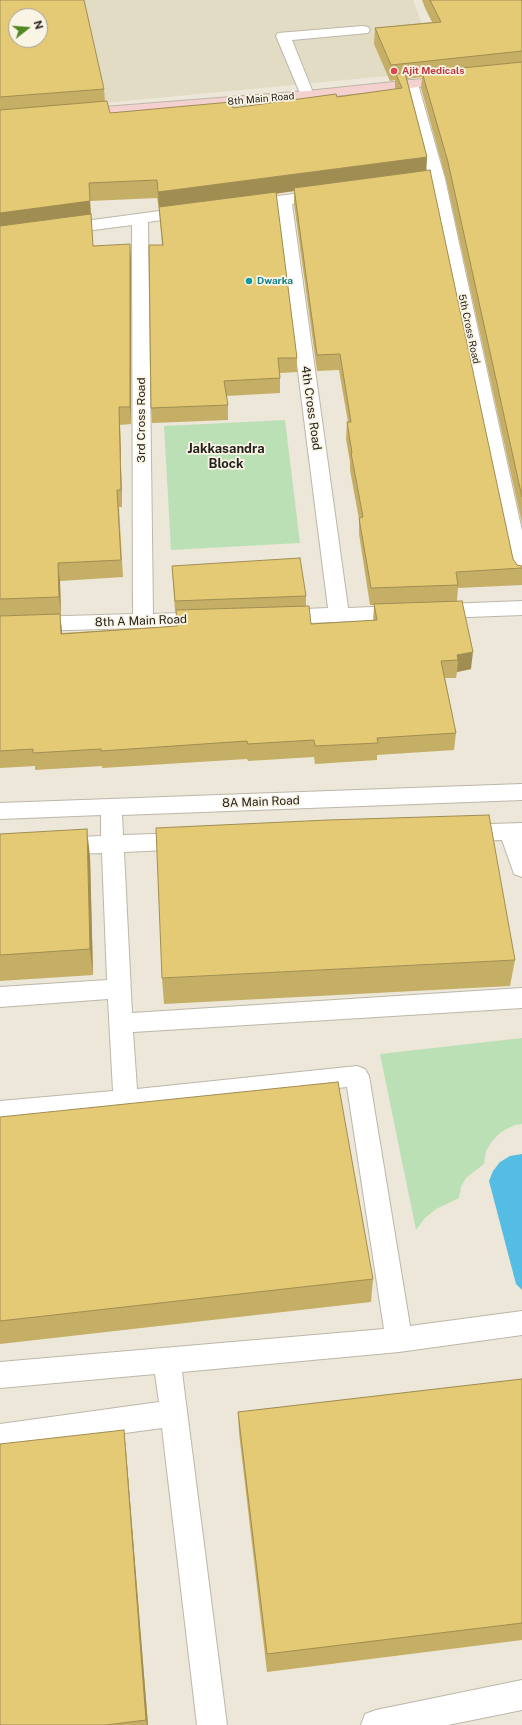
<!DOCTYPE html>
<html>
<head>
<meta charset="utf-8">
<style>
  body { margin:0 }
  #map { position:relative; width:522px; height:1725px; overflow:hidden; background:#ece7d8; font-family:"Public Sans",sans-serif }
  canvas { display:block }
  .north { position:absolute; left:8px; top:8px; width:40px; height:40px; box-sizing:border-box; background:#faf4e5; border:1px solid #a4a095; border-radius:50%; rotate:73deg; font-size:11px; font-weight:700; line-height:16px; text-align:center; color:#24221d }
  .north::after { content:''; display:block; margin:auto; width:14px; height:18px; background:#518822; clip-path:polygon(50% 0,100% 100%,50% 72%,0 100%) }
</style>
</head>
<body>
<div id="map">
<canvas width="522" height="1725"></canvas>
<div class="north">N</div>
</div>
<script>
const g = document.querySelector('canvas').getContext('2d');
g.lineJoin = 'round';
function paint(path, color) {
  g.fillStyle = color;
  g.fill(path, 'evenodd');
}
function poly(rows) {
  const path = new Path2D();
  for (const r of rows) {
    path.moveTo(r[0], r[1]);
    for (let i = 2; i < r.length; i += 2) path.lineTo(r[i], r[i + 1]);
  }
  return path;
}
function stroke(path, color, width, dash) {
  g.strokeStyle = color;
  g.lineWidth = width;
  g.lineCap = dash ? 'butt' : 'round';
  g.setLineDash(dash || []);
  g.stroke(path);
}
function write(font, color, halo, rows, align = 'center') {
  g.font = font + ' "Public Sans",sans-serif';
  g.lineWidth = 3.5;
  g.setLineDash([]);
  g.textBaseline = 'middle';
  g.strokeStyle = halo;
  g.fillStyle = color;
  for (const [text, x, y, turn = 0] of rows) {
    g.save();
    g.translate(x, y);
    g.rotate((+turn || 0) * Math.PI / 180);
    g.textAlign = isNaN(turn) ? turn : align;
    if (halo) g.strokeText(text, 0, 0);
    g.fillText(text, 0, 0);
    g.restore();
  }
}
paint(poly([
  [0,0,413,0,440,71,0,113],
  [16,16,40,16,40,40,16,40]
]), '#e3dcc5');
paint(poly([
  [285,420,300,543,171,550,164,426],
  [522,1038,522,1124,515,1125,501,1132,492,1141,486,1151,484,1164,466,1178,461,1187,459,1198,436,1209,425,1218,416,1230,380,1054]
]), '#bce0b6');
paint(poly([
  [522,1154,522,1290,516,1284,489,1181,493,1171,500,1162,510,1156]
]), '#55bde3');
const lane = poly([
  [363,26,368,27,370,30,368,33,292,40,314,95,312,98,307,99,302,98,276,36,278,33,363,26]
]);
const street = poly([
  [411,80,416,81,418,84,445,179,522,531,522,582,515,580,512,575,429,179,404,84,406,81,411,80],
  [324,190,330,192,332,195,330,198,292,204,348,608,522,601,522,615,281,624,274,622,271,617,274,612,281,610,328,608,277,206,247,210,241,208,239,205,241,202,247,200,324,190],
  [189,207,195,209,197,212,195,215,148,222,153,614,207,612,214,614,217,619,214,624,207,626,0,632,0,618,133,614,132,225,63,234,57,232,55,229,57,226,63,224,189,207],
  [522,784,522,800,122,815,123,835,187,833,195,835,198,841,195,847,187,849,124,852,132,1013,522,988,522,1008,133,1032,137,1089,357,1066,365,1069,369,1076,410,1326,522,1311,522,1335,399,1352,182,1372,227,1725,197,1725,162,1428,0,1450,0,1424,159,1402,155,1374,0,1388,0,1362,384,1329,347,1087,126,1110,0,1121,0,1101,113,1091,108,999,0,1007,0,987,107,980,102,853,0,857,0,841,101,836,101,815,0,819,0,803,522,784],
  [522,823,522,877,514,874,502,840,461,841,453,839,450,833,453,827,461,825,522,823],
  [522,1680,522,1710,448,1725,361,1725,365,1714,376,1710,522,1680]
]);
const secondary = poly([
  [451,76,456,77,458,80,456,83,307,99,79,119,74,117,71,114,74,111,79,109,307,91,451,76]
]);
stroke(lane, '#bcb7a8', 2);
stroke(street, '#bcb7a8', 2);
stroke(secondary, '#bcb7a8', 2);
paint(lane, '#fff');
paint(street, '#fff');
paint(secondary, '#f4d0cf');
paint(poly([
  [0,0,104,89,105,101,110,113,233,108,337,97,395,89,395,80,390,81,374,44,375,28,432,22,425,8,422,0,521,0,522,1,522,524,446,179,421,88,422,77,407,79,427,157,426,171,513,559,517,565,522,566,522,585,458,588,457,601,471,669,457,672,456,678,445,678,456,733,454,750,377,755,377,760,315,764,314,757,248,761,247,759,102,768,102,766,35,770,35,766,0,768],
  [294,191,294,204,317,371,339,370,348,422,347,422,346,439,350,462,350,470,359,519,359,534,370,605,374,605,373,621,311,624,306,606,306,596,172,566,175,611,176,611,177,626,62,633,60,615,61,615,60,581,123,577,119,507,122,507,120,425,131,424,131,261,93,245,90,201,157,198,159,209,162,245,151,408,152,423,228,420,228,405,226,396,280,393,280,373,297,372,297,358,276,194],
  [0,834,90,856,93,975,0,981],
  [515,960,510,986,164,1004,162,978],
  [0,1117,373,1279,371,1302,0,1344],
  [522,1379,522,1640,267,1672,239,1433,238,1412],
  [124,1430,126,1451,148,1725,0,1725]
]), '#c5ae65');
paint(poly([
  [427,157,426,174,294,188,294,191,159,209,158,192],
  [89,183,91,218,0,231,0,213],
  [130,244,131,261,131,424,130,407],
  [119,407,120,425,122,507,121,490],
  [58,563,60,581,61,615,59,597],
  [60,614,62,631,63,651,61,634],
  [473,652,471,669,457,672,458,660,457,655],
  [87,829,90,856,93,975,90,949],
  [124,1430,126,1451,148,1725,147,1725,146,1720]
]), '#a08d52');
const building = poly([
  [0,0,84,0,104,89,0,97,0,0],
  [16,16,40,16,40,40,16,40,16,16],
  [430,0,521,0,522,1,522,51,391,65,375,28,441,22,430,0],
  [522,62,522,497,448,162,422,72,522,62],
  [405,73,427,157,158,192,157,180,89,183,90,201,0,213,0,110,107,101,110,113,231,102,233,108,336,94,337,97,402,88,396,74,405,73],
  [430,170,513,559,517,565,522,566,522,568,456,572,458,585,371,588,359,518,363,517,351,453,352,453,347,422,351,422,340,354,317,355,294,188,430,170],
  [276,192,297,358,278,358,280,378,224,381,228,405,151,408,149,245,163,245,159,207,276,192],
  [91,214,93,246,130,244,130,407,119,407,121,490,117,490,121,560,58,563,59,597,0,599,0,226,91,214],
  [300,558,306,596,175,601,172,566,300,558],
  [462,601,473,652,457,655,458,660,441,661,456,733,377,738,378,743,315,746,314,740,248,744,247,741,101,751,101,749,33,753,33,749,0,751,0,616,60,614,61,634,177,626,176,610,309,606,311,624,377,620,374,604,462,601],
  [489,815,515,960,162,978,156,828,328,820,489,815],
  [87,829,90,949,0,955,0,834,87,829],
  [338,1082,373,1279,0,1321,0,1117,338,1082],
  [522,1379,522,1623,267,1654,238,1412,522,1379],
  [124,1430,146,1720,106,1725,0,1725,0,1444,124,1430]
]);
paint(building, '#e5ca75');
stroke(building, '#a08d52', 1);
for (const [x, y, r, color] of [
  [394,71,4,"#e0444e"],
  [249,281,4,"#0f9aa8"]
]) {
  const dot = new Path2D();
  dot.arc(x, y, r, 0, 2 * Math.PI);
  g.fillStyle = color;
  g.fill(dot);
  stroke(dot, '#faf4e5', 1.5);
}
write('bold 10px', '#be3a42', '#faf4e5', [
  ["Ajit Medicals",402,71]
], 'left');
write('10px', '#24221d', '#faf4e5', [
  ["8th Main Road",261,99,-5],
  ["5th Cross Road",469,329,78]
]);
write('bold 10px', '#0d838f', '#faf4e5', [
  ["Dwarka",257,281]
], 'left');
write('12px', '#24221d', '#faf4e5', [
  ["4th Cross Road",311,408,82],
  ["3rd Cross Road",141,420,-90],
  ["8th A Main Road",141,621,-2],
  ["8A Main Road",261,802,-2]
]);
write('bold 13px', '#24221d', '#faf4e5', [
  ["Jakkasandra",226,449],
  ["Block",226,464]
]);
</script>
</body>
</html>
